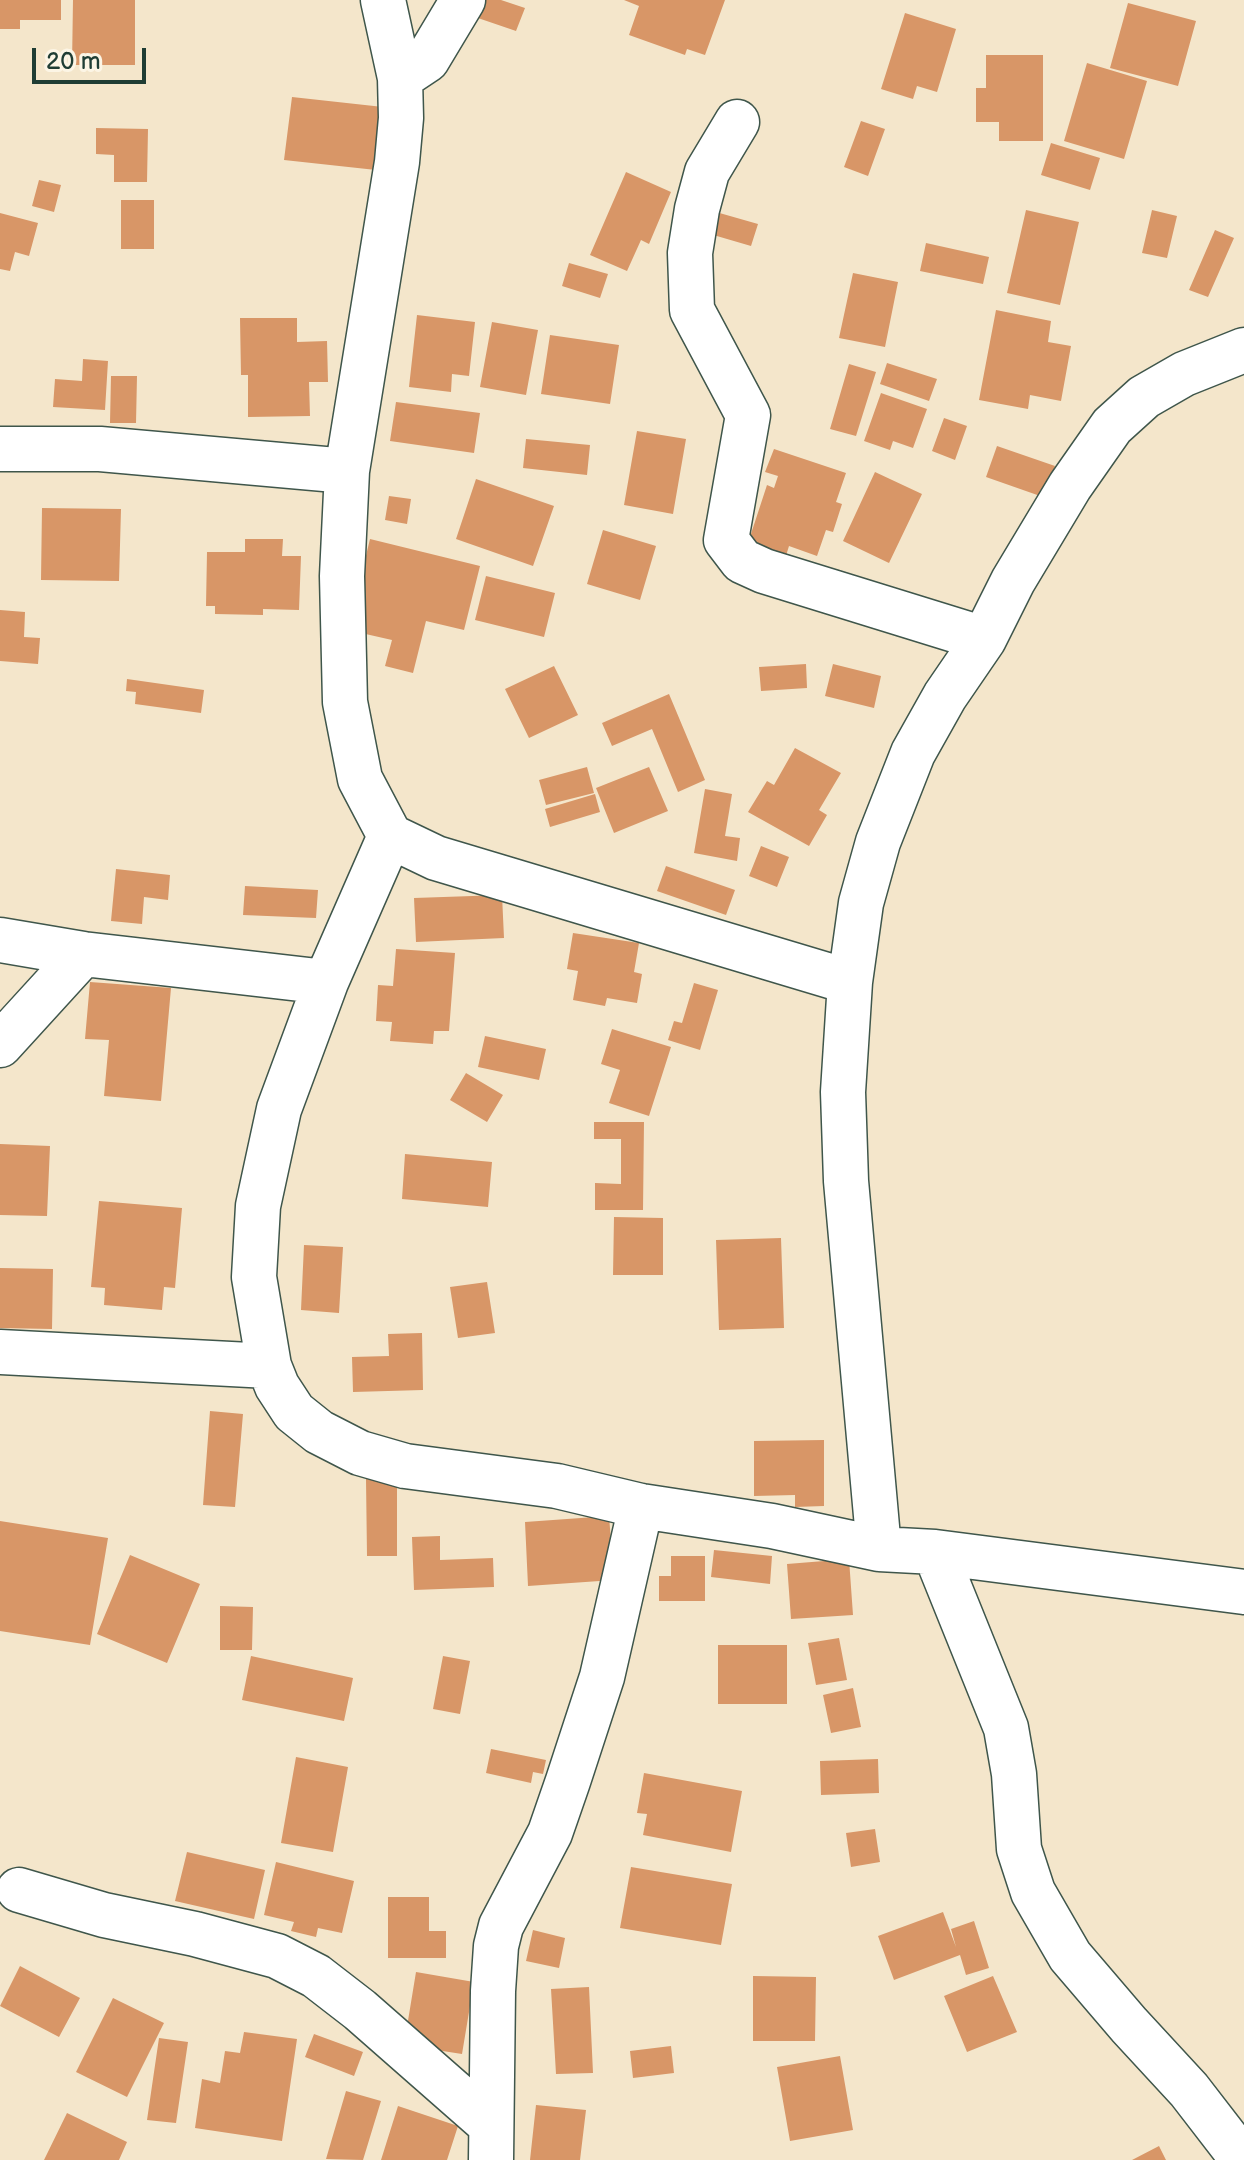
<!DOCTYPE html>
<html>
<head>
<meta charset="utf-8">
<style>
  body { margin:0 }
  #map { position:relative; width:1244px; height:2160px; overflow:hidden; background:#f4e6cb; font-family:"Balsamiq Sans",sans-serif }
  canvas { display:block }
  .scale { position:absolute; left:32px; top:48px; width:114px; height:36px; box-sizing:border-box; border:4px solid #1f3d34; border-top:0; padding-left:10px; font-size:24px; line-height:28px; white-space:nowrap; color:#1f3d34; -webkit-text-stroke:6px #fcf5e5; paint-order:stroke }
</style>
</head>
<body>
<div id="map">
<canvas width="1244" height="2160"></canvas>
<div class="scale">20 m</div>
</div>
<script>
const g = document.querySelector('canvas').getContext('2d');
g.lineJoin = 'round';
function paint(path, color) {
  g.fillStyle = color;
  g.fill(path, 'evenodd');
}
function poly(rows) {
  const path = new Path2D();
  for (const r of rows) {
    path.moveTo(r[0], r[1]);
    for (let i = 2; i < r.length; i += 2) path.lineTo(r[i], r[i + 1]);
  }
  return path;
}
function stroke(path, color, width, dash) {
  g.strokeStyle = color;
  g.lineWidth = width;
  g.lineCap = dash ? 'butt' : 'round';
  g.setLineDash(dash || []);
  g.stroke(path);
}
paint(poly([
  [0,0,61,0,61,20,20,20,20,29,0,29],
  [73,0,135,0,135,65,72,65],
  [481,0,501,0,525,8,516,31,475,17],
  [624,0,725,0,705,55,687,49,685,55,629,35,639,6],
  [1128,3,1196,21,1178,86,1110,68],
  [905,13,956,29,937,92,917,86,913,99,881,89],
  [986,55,1043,55,1043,141,999,141,999,122,976,122,976,88,986,88],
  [1087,63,1147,81,1124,159,1064,141],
  [292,97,383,107,376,170,284,160],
  [861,121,885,129,868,176,844,167],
  [96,128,148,129,147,182,114,182,114,155,96,154],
  [1051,143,1100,158,1090,190,1041,175],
  [626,172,671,192,649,244,641,240,627,271,590,255],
  [39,180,61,185,54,212,32,206],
  [121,200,154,200,154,249,121,249],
  [1026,210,1079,222,1060,305,1007,293],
  [1152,210,1177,216,1167,258,1142,253],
  [716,212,758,224,751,246,710,234],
  [0,213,38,223,29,256,15,252,10,271,0,269],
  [1215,230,1234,238,1208,297,1189,290],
  [926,243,989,257,983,284,920,271],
  [569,263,608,274,600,298,562,286],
  [853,273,898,282,885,347,839,338],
  [996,310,1051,321,1048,342,1071,346,1061,401,1030,395,1028,409,979,400],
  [417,315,475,322,469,376,452,374,451,392,409,387],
  [240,318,297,318,297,342,327,341,328,382,309,382,310,416,248,417,248,375,241,375],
  [492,322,538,330,526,395,480,387],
  [550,335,619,345,610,404,541,394],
  [83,359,108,361,105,410,53,407,55,379,82,381],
  [887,363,937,379,929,401,880,384],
  [849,364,876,372,856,436,830,429],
  [111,376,137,376,136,423,110,423],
  [881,393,927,409,913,448,893,441,890,450,864,441],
  [396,402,480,413,474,453,390,441],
  [944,418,967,426,955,460,932,451],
  [637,431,686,439,673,514,624,505],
  [526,439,590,445,587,475,523,468],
  [997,446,1055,466,1043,497,986,477],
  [774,449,846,473,836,502,842,504,833,532,826,530,817,556,789,546,784,562,755,552,758,543,749,540,767,485,774,488,778,476,765,472],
  [875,472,922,494,889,563,843,541],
  [476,479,554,506,533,566,456,539],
  [389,496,411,499,407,524,385,520],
  [42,508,121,509,119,581,41,580],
  [603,530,656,546,640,600,587,584],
  [245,539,283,539,282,556,301,556,299,610,263,609,263,615,215,614,215,606,206,606,207,552,245,552],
  [370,539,480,566,464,630,426,621,413,673,385,666,392,640,348,630],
  [486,576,555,593,544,637,475,620],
  [0,610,25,612,24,637,40,638,38,664,0,661],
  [806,664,807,688,761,691,759,667],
  [833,664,881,676,874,708,825,696],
  [554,666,578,715,529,738,505,689],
  [127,679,204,690,201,713,135,704,136,692,126,691],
  [669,694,705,780,678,792,652,729,612,746,602,723],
  [795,748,841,773,819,810,827,815,809,846,748,812,767,781,774,785],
  [587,767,594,793,546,805,539,780],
  [649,767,668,811,614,833,596,788],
  [705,789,732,794,725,836,740,838,737,861,694,853],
  [595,794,600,812,550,827,545,809],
  [761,846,789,857,777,887,749,876],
  [666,866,735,890,726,915,657,891],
  [116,869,170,875,168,900,144,897,142,924,111,921],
  [245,886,318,890,316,918,243,915],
  [502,895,504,938,416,942,414,898],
  [573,933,639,943,634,972,642,974,637,1003,607,998,605,1006,573,1000,578,971,567,969],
  [396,949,455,953,449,1031,434,1031,433,1044,390,1041,392,1022,376,1021,378,985,393,986],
  [90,982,171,988,161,1101,104,1096,109,1040,85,1039],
  [694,983,718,990,700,1050,668,1040,674,1021,682,1023],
  [612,1029,671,1047,649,1116,609,1103,620,1070,601,1064],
  [485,1036,546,1049,539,1080,478,1067],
  [466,1073,503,1095,487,1122,450,1100],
  [594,1122,644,1122,643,1210,595,1210,595,1183,621,1184,621,1139,594,1139],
  [0,1144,50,1146,47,1216,0,1215],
  [405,1154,492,1162,488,1207,402,1199],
  [99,1201,182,1208,175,1288,164,1287,162,1310,104,1305,105,1288,91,1287],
  [614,1217,663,1218,663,1275,613,1275],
  [781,1238,784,1328,719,1330,716,1240],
  [304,1245,343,1247,339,1313,301,1310],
  [0,1268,53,1269,52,1329,0,1328],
  [487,1282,495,1333,458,1338,450,1287],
  [422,1333,423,1390,353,1392,352,1357,389,1356,388,1334],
  [210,1411,243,1414,235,1507,203,1505],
  [824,1440,824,1506,795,1507,795,1495,754,1496,754,1441],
  [366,1479,397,1479,397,1556,367,1556],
  [609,1516,614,1580,528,1586,525,1522],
  [0,1521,108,1538,90,1645,0,1631],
  [440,1536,440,1560,493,1558,494,1587,414,1590,412,1537],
  [714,1550,772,1556,770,1584,711,1577],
  [130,1555,200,1584,167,1663,97,1634],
  [671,1556,705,1556,705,1601,659,1601,659,1576,671,1576],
  [849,1559,853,1615,791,1619,787,1564],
  [220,1606,253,1607,252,1650,220,1650],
  [839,1638,847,1680,816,1685,808,1643],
  [718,1645,787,1645,787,1704,718,1704],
  [251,1656,353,1678,344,1721,242,1700],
  [443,1656,470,1661,460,1714,433,1709],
  [853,1688,861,1727,831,1733,823,1695],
  [491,1749,546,1760,543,1774,533,1772,531,1783,486,1773],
  [296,1757,348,1767,333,1852,281,1843],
  [878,1759,879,1793,821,1795,820,1761],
  [644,1773,742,1791,731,1852,643,1835,647,1814,637,1813],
  [875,1829,880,1862,851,1867,846,1833],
  [187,1852,265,1870,254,1919,175,1901],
  [276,1862,354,1881,342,1933,318,1928,316,1937,291,1931,294,1922,264,1915],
  [631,1867,732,1884,721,1945,620,1928],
  [388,1897,429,1897,429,1931,446,1931,446,1958,388,1958],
  [943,1912,956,1947,951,1929,974,1921,989,1968,966,1975,960,1955,894,1980,878,1936],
  [533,1930,565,1938,559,1968,526,1961],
  [20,1966,80,1998,59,2037,0,2006],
  [416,1972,474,1982,462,2054,404,2045],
  [753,1976,816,1977,815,2041,753,2041],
  [993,1976,1017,2032,967,2052,944,1996],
  [589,1987,593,2073,556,2074,551,1989],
  [113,1998,164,2023,127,2097,76,2072],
  [244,2032,297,2039,282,2141,195,2128,202,2079,220,2083,225,2051,240,2053],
  [314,2034,363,2052,354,2076,305,2057],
  [159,2038,188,2042,176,2123,147,2120],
  [671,2046,674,2073,633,2078,630,2051],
  [840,2056,853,2130,790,2141,777,2067],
  [346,2091,381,2101,363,2160,326,2159],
  [536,2105,586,2110,580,2160,530,2160],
  [398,2106,458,2126,447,2160,381,2160],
  [67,2113,127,2142,119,2160,44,2160],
  [1159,2146,1166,2160,1132,2160]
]), '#d89667');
const street = poly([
  [383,0,400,78,401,118,397,162,347,471,342,576,345,702,360,779,390,836,436,858,850,982],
  [400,78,427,60,463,0],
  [737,122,707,172,697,209,690,253,692,310,748,415,726,540,742,561,764,571,984,639],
  [0,449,100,449,347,471],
  [390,836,326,982,279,1109,258,1206,254,1277,269,1366,277,1386,294,1412,319,1432,360,1453,405,1466,557,1486,641,1506,772,1526,879,1549,935,1552,1244,1592],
  [0,940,83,954,326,982],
  [0,1045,83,954],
  [0,1352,269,1366],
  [879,1549,846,1181,843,1092,850,982,861,903,878,842,913,753,945,696,984,639,1013,581,1070,486,1112,426,1144,397,1184,374,1244,350],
  [935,1552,1006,1728,1014,1774,1019,1849,1033,1892,1070,1956,1129,2025,1189,2090,1243,2160],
  [19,1890,104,1915,195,1934,277,1956,316,1976,360,2010,491,2125],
  [491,2160,493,1991,496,1946,501,1926,550,1833,568,1781,602,1677,641,1506]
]);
stroke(street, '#3f564b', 47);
stroke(street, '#fff', 44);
</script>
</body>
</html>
